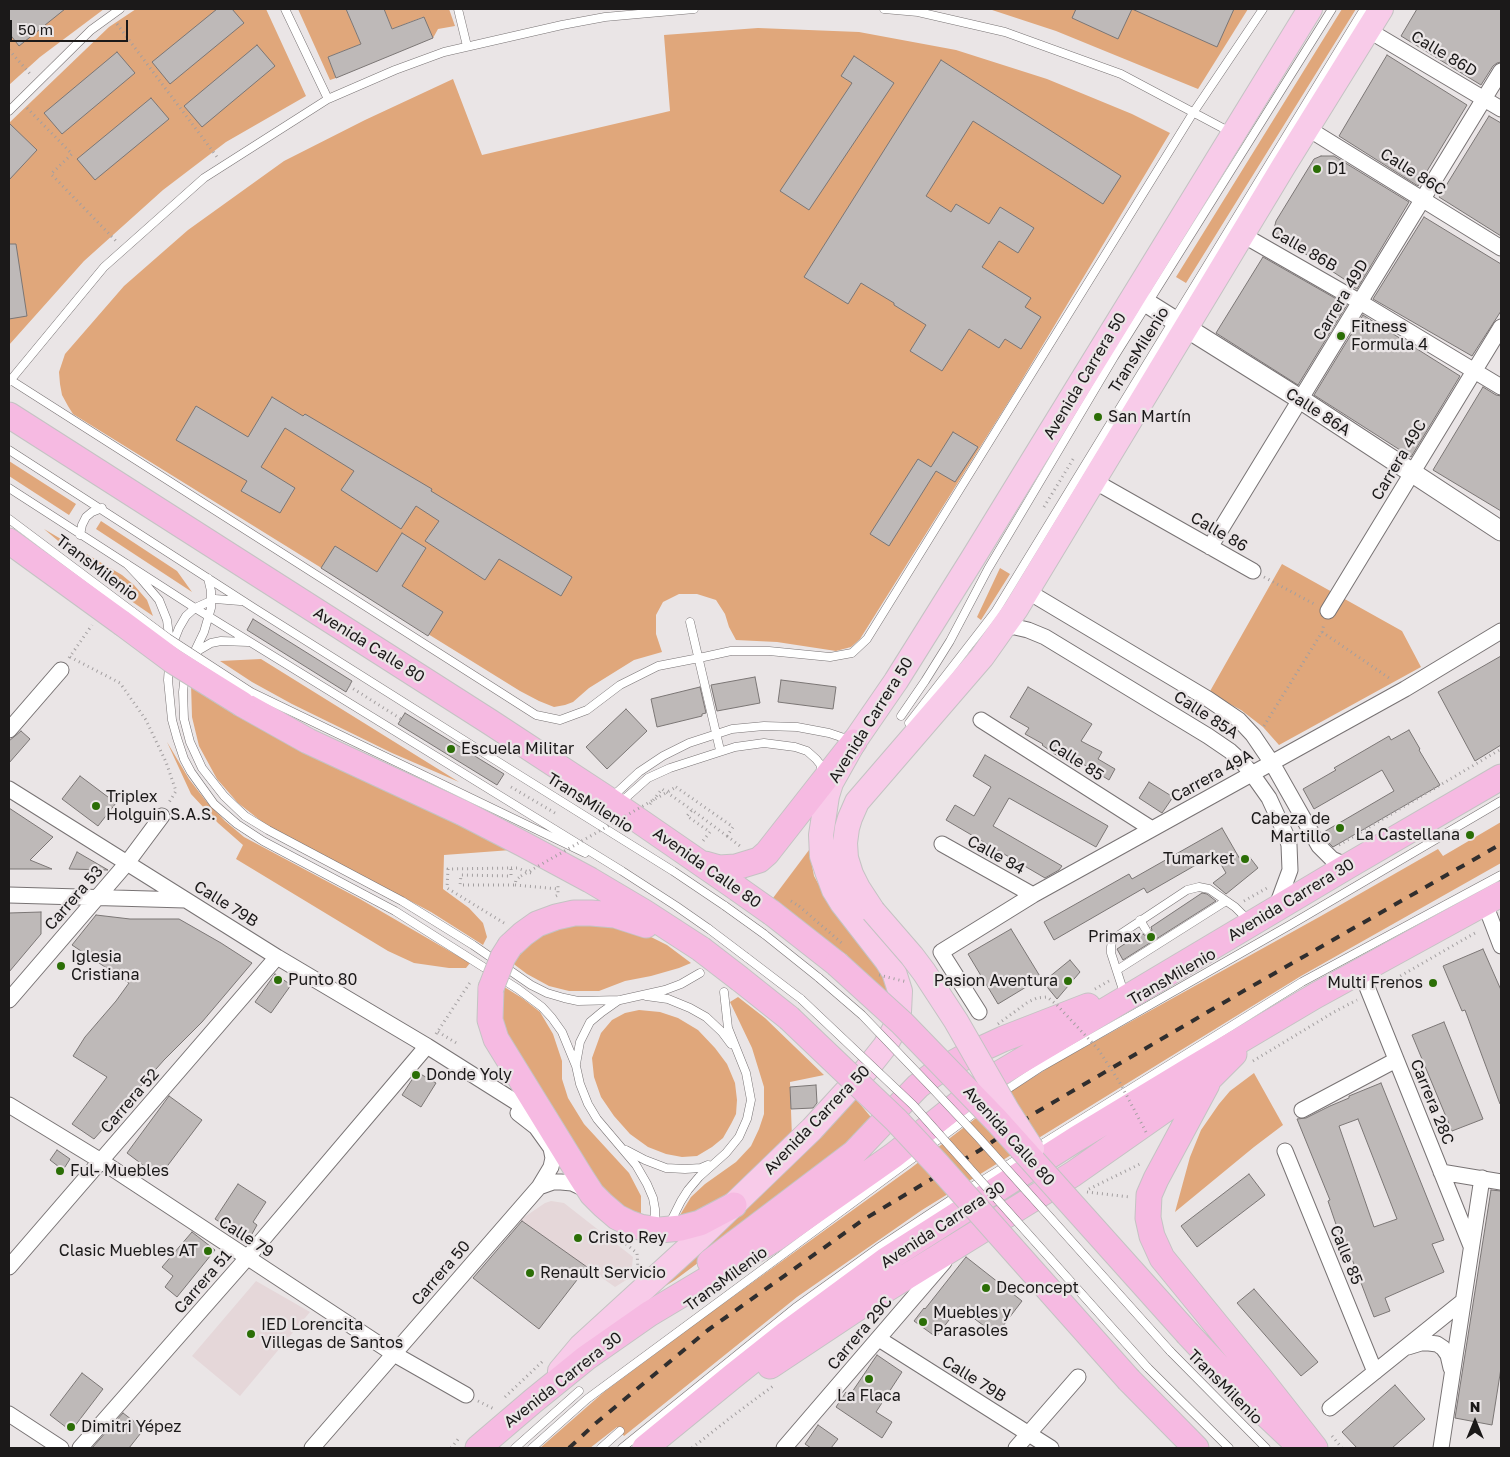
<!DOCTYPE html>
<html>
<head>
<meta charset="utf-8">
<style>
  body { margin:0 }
  #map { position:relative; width:1510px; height:1457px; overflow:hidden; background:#eae5e6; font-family:"Golos Text",sans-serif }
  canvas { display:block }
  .frame { position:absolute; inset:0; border:10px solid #1b1919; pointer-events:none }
  .north { position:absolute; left:1450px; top:1397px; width:50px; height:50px; -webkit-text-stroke:4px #eae5e6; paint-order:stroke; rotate:0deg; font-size:14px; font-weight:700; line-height:20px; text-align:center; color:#1b1919 }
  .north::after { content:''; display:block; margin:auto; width:18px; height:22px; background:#1b1919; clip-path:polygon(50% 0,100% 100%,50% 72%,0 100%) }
  .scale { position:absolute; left:10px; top:20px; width:118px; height:22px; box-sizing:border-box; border:2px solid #1b1919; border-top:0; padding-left:6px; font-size:15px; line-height:18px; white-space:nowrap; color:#1b1919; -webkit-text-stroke:4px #eae5e6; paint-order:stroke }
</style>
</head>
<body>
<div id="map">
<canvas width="1510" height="1457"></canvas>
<div class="frame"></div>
<div class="north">N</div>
<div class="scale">50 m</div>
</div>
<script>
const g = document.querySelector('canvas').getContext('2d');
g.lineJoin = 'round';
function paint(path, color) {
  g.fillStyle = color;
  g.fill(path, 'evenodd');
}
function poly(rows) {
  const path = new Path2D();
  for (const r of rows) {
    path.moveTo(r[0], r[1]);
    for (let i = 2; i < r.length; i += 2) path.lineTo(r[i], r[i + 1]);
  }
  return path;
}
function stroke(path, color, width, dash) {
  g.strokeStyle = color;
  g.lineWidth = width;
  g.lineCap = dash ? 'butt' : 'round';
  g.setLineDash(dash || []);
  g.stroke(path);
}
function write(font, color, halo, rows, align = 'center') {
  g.font = font + ' "Golos Text",sans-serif';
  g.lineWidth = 4.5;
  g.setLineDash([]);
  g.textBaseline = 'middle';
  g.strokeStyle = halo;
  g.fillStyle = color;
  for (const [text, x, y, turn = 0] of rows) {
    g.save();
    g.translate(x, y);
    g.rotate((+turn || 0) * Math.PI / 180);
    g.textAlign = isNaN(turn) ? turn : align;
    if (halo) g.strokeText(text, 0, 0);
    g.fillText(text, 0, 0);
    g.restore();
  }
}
paint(poly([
  [551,1201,564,1203,633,1257,631,1277,615,1287,520,1220,545,1203],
  [256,1281,310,1312,240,1396,192,1356]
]), '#e5d7d9');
paint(poly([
  [9,9,104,9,40,57,9,85],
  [136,9,266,9,306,96,226,142,163,190,84,261,9,345,9,123,109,27],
  [298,9,346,9,361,44,328,57,336,78,330,80],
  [384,9,449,9,455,26,438,29,433,38,423,17,392,29],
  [989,9,1248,9,1198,89,1056,31],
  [1342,9,1356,9,1186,283,1176,277],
  [758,28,859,32,956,50,1047,79,1132,114,1170,133,1014,393,860,639,851,647,836,651,777,642,736,640,729,627,725,614,716,600,697,594,679,594,663,602,656,615,656,634,662,652,634,660,589,688,573,702,565,705,554,707,539,701,520,691,73,414,68,406,62,395,60,384,59,372,65,354,124,286,188,230,284,161,365,120,453,79,482,155,670,111,664,35],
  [9,461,76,504,69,515,9,476],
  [101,521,177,571,192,592,96,529],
  [44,529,122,575,134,585,147,600,153,616,121,594],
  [1282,564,1402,631,1421,667,1279,745,1263,727,1241,710,1209,693],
  [1000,568,1010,574,981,620,977,617],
  [261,659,459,782,392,753,292,704,252,682,220,661],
  [191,684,395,795,511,850,444,855,443,889,469,908,483,923,487,937,483,945,431,912,265,824,238,803,217,779,199,746,192,717],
  [167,742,189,779,206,801,225,821,244,837,360,899,470,963,466,968,449,968,414,963,388,951,236,859,243,845,218,823,191,794],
  [1501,822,1501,863,1301,976,922,1210,797,1297,624,1436,617,1427,590,1448,540,1448,604,1392,706,1316,911,1168,1010,1092,1056,1063,1321,916,1438,849,1443,856],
  [809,850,814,876,832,909,876,964,893,999,773,898],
  [570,921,605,921,645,934,667,945,691,963,679,968,651,976,625,981,599,991,569,991,549,986,527,974,511,962,543,931],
  [501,985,522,998,540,1012,553,1034,562,1061,562,1079,568,1098,584,1124,629,1173,641,1196,641,1220,608,1199,498,1024],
  [738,997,765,1018,824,1075,790,1082,792,1138,723,1203,677,1220,691,1197,705,1184,736,1162,751,1146,759,1129,764,1114,764,1087,752,1048,730,1002],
  [639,1010,660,1012,678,1018,698,1030,715,1048,727,1064,735,1083,737,1100,736,1114,731,1124,723,1138,712,1147,697,1156,682,1157,666,1154,648,1147,630,1134,614,1116,601,1097,594,1077,592,1058,601,1033,612,1020,625,1013],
  [1254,1073,1283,1125,1254,1147,1175,1212,1190,1157,1201,1130,1219,1104,1230,1091],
  [855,1098,875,1122,800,1187,675,1280,631,1307]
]), '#e0a77b');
const building = poly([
  [9,9,65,9,19,46,9,33,9,9],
  [217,9,232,9,244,23,170,84,152,62,217,9],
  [346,9,384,9,392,29,424,17,433,38,336,78,328,57,361,44,346,9],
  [1076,9,1132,9,1118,39,1072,18,1076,9],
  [1132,9,1234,9,1217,47,1132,9],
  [1417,9,1501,9,1501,62,1497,63,1493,66,1481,85,1401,36,1417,9],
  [257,45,275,66,202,127,184,106,257,45],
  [117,52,135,73,62,134,44,113,117,52],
  [1387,55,1467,105,1418,186,1339,136,1387,55],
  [854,56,894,83,809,210,780,191,852,83,841,76,854,56],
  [941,60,1121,176,1103,204,973,121,926,196,951,212,956,204,989,224,1000,207,1034,228,1018,253,999,241,982,267,1031,298,1025,307,1041,317,1021,349,1005,339,999,348,969,329,942,371,910,351,926,325,894,305,894,303,861,283,848,304,804,277,941,60],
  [151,98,169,119,95,180,77,159,151,98],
  [1489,116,1501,123,1501,236,1439,197,1489,116],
  [9,123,37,150,9,180,9,123],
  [1321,156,1334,156,1409,202,1357,289,1346,283,1347,281,1278,236,1274,229,1276,221,1314,159,1321,156],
  [1424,217,1501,264,1501,311,1472,356,1373,299,1424,217],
  [9,244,16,244,27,316,9,319,9,244],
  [1263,257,1347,305,1298,385,1216,333,1263,257],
  [1363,315,1460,376,1411,457,1314,395,1363,315],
  [1483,387,1496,395,1501,396,1501,511,1433,470,1483,387],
  [272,397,303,416,305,414,432,489,431,491,572,577,561,596,499,559,485,580,425,541,439,521,416,506,401,529,341,490,354,471,285,428,261,467,295,488,280,513,241,491,247,481,176,440,196,406,248,437,272,397],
  [953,432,978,447,955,482,936,471,889,546,870,534,918,459,931,467,953,432],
  [402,533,426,548,402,586,443,612,428,636,321,568,335,546,377,572,402,533],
  [253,619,352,681,346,692,247,630,253,619],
  [1501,656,1501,745,1475,761,1438,692,1501,656],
  [755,677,760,703,717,711,711,685,755,677],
  [781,680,836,687,833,709,778,702,781,680],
  [700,687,706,713,702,714,702,716,657,727,651,699,700,687],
  [1028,687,1092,724,1081,741,1102,752,1098,759,1115,769,1109,780,1078,761,1075,766,1059,757,1042,745,1043,744,1025,734,1029,728,1010,717,1028,687],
  [626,709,647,731,607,769,586,747,626,709],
  [405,713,504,774,497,785,398,724,405,713],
  [1409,730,1420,749,1419,750,1440,785,1333,847,1327,841,1322,833,1394,791,1382,770,1314,809,1303,789,1336,770,1334,768,1389,736,1391,740,1409,730],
  [21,731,30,739,9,763,9,741,21,731],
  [985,755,1108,826,1096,847,1009,798,993,826,1062,866,1059,870,1045,878,946,820,955,805,974,816,991,787,973,776,985,755],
  [80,776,116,803,98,826,62,799,80,776],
  [1149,782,1173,797,1162,813,1139,798,1149,782],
  [9,808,53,837,30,860,52,869,9,869,9,808],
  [1222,828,1241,861,1248,855,1258,868,1226,894,1213,883,1226,873,1215,854,1147,893,1144,888,1054,940,1044,922,1129,874,1132,879,1222,828],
  [77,852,108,870,69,869,77,852],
  [1202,893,1207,894,1216,901,1123,960,1117,949,1141,933,1146,936,1149,935,1152,930,1151,927,1202,893],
  [41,912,41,934,9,972,9,913,41,912],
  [96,915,130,919,179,919,221,943,252,963,202,1022,164,1060,94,1139,72,1124,107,1077,73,1056,85,1037,116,1001,129,983,72,945,96,915],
  [1011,929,1041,978,998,1004,968,954,1011,929],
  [1483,949,1501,990,1501,1103,1500,1104,1465,1010,1462,1011,1443,966,1483,949],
  [1070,960,1080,972,1057,999,1043,982,1070,960],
  [275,974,291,985,271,1013,255,1002,275,974],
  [1444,1022,1483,1119,1452,1131,1412,1035,1444,1022],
  [417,1072,436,1083,421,1107,402,1095,417,1072],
  [1381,1083,1444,1240,1432,1244,1444,1272,1385,1298,1390,1311,1374,1317,1344,1238,1341,1239,1328,1201,1330,1200,1297,1119,1306,1118,1330,1106,1349,1098,1349,1096,1381,1083],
  [1358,1119,1397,1219,1374,1227,1339,1126,1358,1119],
  [816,1085,817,1103,813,1108,791,1109,790,1087,816,1085],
  [169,1096,202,1120,159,1177,127,1153,169,1096],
  [57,1150,70,1159,63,1170,50,1160,57,1150],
  [1249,1174,1265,1195,1197,1247,1181,1226,1249,1174],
  [238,1184,266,1202,253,1222,257,1225,252,1234,245,1236,241,1236,215,1219,238,1184],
  [1491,1190,1501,1191,1501,1368,1492,1425,1455,1418,1491,1190],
  [522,1221,587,1267,539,1329,473,1278,522,1221],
  [192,1232,215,1250,177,1297,165,1287,173,1276,162,1267,192,1232],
  [966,1257,1022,1301,996,1335,959,1307,936,1337,914,1321,924,1308,925,1309,966,1257],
  [1254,1289,1318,1362,1301,1376,1237,1303,1254,1289],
  [877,1355,902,1372,876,1412,892,1422,882,1438,836,1407,846,1392,850,1395,877,1355],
  [82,1373,103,1389,71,1431,50,1415,82,1373],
  [1395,1385,1425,1419,1392,1448,1357,1448,1342,1432,1395,1385],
  [123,1413,144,1429,129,1448,92,1448,123,1413],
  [818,1425,838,1439,831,1448,811,1448,805,1444,818,1425]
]);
paint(building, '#beb9b8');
stroke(building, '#7b7675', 1);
const service = poly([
  [285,9,328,99],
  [458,9,467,46],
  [884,9,918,12,1005,32,1121,74,1232,133],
  [9,111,91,30,120,9],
  [9,379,536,715,560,720,587,710,620,685,658,666,699,658,731,651,769,651,830,657,852,653,867,639,1193,113,1263,9],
  [9,382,104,267,204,178,328,99,395,70,444,52,562,25,605,17,694,9],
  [9,450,254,608,511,770,673,871,725,906],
  [9,488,195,608,622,871,676,906,709,929],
  [9,519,133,612],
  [80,535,82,525,86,517,92,512,102,508],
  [127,564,142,580,159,600,167,620,170,643],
  [690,622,720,750],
  [171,648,179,628,186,616,195,608,215,599,240,601],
  [196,654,199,650,211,643,221,641,248,642],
  [191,659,204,632,211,608,211,591,208,578],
  [169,665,168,680,172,720,177,738,184,759,191,772,214,804,237,824,263,841,395,911,518,989,542,1007,552,1018,562,1032,576,1066,580,1084,588,1104,597,1119,636,1165,647,1184,653,1198,655,1209,655,1220],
  [185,674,183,692,184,719,190,742,202,768,224,796,245,816,268,830,402,901,473,945,531,985,547,993,564,998,578,1001,620,1000,665,990,681,984,700,973],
  [251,692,585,853],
  [901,716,925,681,950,641,988,569,1114,357,1332,9],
  [909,723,995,612,1364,9],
  [611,798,639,772,663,756,689,743,732,729,764,726,797,727,829,733,850,740],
  [620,803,648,778,670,768,735,747,764,743,795,747,807,751,816,759,820,764,823,774],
  [1140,920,1146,930],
  [764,934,819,978],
  [746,957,801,999],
  [1117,970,1226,901],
  [646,996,668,999,690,1008,706,1017,722,1032,731,1044],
  [1125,996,1111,953,1111,947,1112,942,1116,937,1187,890,1199,887,1209,889,1235,907,1248,920],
  [576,1064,580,1042,590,1022,602,1012,619,1000],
  [1000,1094,1041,1067,1290,925,1501,801],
  [1034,1149,1302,982,1501,875],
  [626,1150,645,1160,666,1168,685,1169,701,1168,708,1165],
  [672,1219,681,1201,688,1190,699,1177,726,1153,739,1137,747,1119,751,1100,746,1073,728,1028,724,992],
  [1170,1351,1266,1448],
  [1147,1367,1229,1448],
  [515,1448,579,1391],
  [532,1448,587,1399,981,1108],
  [601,1448,620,1431],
  [622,1448,795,1308,881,1246,952,1199,1024,1155]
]);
const minor = poly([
  [1368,30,1501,109],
  [1307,128,1501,248],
  [1243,235,1360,302,1501,387],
  [1094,481,1253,571],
  [1210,547,1501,71],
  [1027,591,1208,699,1239,720,1253,735,1272,763,1319,846,1332,859,1348,866],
  [1328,611,1501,327],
  [1004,627,1015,627,1028,630,1045,637,1208,736,1230,751,1242,762,1252,774,1269,798,1286,835,1289,845,1290,870,1276,908],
  [981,720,1152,829],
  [9,730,61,670],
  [9,789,277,957,427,1046,538,1116],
  [942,844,1033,895],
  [9,895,185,900],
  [1485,904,1501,946],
  [1361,972,1471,1246],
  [9,1000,127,863,162,816],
  [979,1012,941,952,1033,895,1405,689,1501,631],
  [9,1105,101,1161,394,1354,466,1395],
  [1302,1110,1396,1060],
  [518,1113,536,1127,551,1148,553,1158,551,1167,539,1187],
  [1285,1151,1375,1372],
  [1441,1172,1501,1182],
  [9,1267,277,957],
  [879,1339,1051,1448],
  [1408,1347,1421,1343,1429,1343,1437,1344,1443,1348,1448,1355,1451,1368],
  [1330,1408,1463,1301],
  [9,1414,61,1448],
  [80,1448,247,1258,427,1046],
  [312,1448,539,1187,553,1182,561,1182,572,1183,587,1190],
  [784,1448,944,1262],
  [1016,1448,1078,1377],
  [1441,1448,1482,1178]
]);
const tertiary = poly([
  [1134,295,1300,399,1501,531]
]);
const primary = poly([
  [873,911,858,888,851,874,846,858,845,843,847,828,850,818,857,802,982,657,1016,609,1283,167,1381,9],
  [560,1371,581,1346,697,1240,812,1129,866,1070,885,1046,895,1028,899,1012,900,991,894,972,887,961,842,903,834,890,827,871,822,856,821,835,827,796,831,783,854,742,896,681,973,558,1310,9]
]);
const trunk = poly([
  [9,415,490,722,609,800,738,889],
  [9,541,122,623],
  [242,704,308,741,463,813,523,844,590,880,644,912,701,949],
  [705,864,719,868,736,867,759,860,767,853,854,742],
  [772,913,837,964],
  [510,946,523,934,537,924,556,917,574,913,591,913,615,915,646,925],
  [740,979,789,1018],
  [491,988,490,1020,496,1039,581,1177,592,1194,603,1205,617,1217,629,1223,640,1227,660,1230,681,1228,700,1223,734,1205],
  [1207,1084,1156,1179,1149,1195,1148,1218,1152,1236,1162,1258,1260,1378,1315,1448],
  [710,1262,854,1153,890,1115,918,1086,934,1074,966,1056,1003,1039,1088,1006],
  [1188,1334,1244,1394,1294,1441],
  [770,1366,880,1293,1073,1174,1210,1078,1234,1054],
  [1129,1380,1196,1448],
  [478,1448,533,1401,586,1358,649,1314,776,1238,894,1155,962,1101,1002,1072,1348,866,1501,777],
  [645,1448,733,1376,787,1333,886,1260,1076,1139,1190,1070,1315,996,1501,894]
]);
stroke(service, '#787374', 9);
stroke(minor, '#787374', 17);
stroke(tertiary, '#787374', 21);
stroke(primary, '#c4c3c3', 26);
stroke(trunk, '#c4c3c3', 27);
stroke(poly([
  [117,24,217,157],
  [9,50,32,76],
  [27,108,72,154,51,174,117,242],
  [1123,378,1153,327],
  [1044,507,1075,456],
  [1264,577,1316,605],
  [1322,632,1392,680],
  [70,657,120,683,146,720,166,762,176,791,168,804],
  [69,658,92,625],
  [349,686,401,719],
  [1264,726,1322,632,1324,624],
  [511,787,555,813],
  [676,787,733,827,727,836,692,810,687,816,710,832,703,841],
  [650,804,662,789,692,810],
  [727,836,740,846],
  [1339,845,1501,749],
  [511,868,517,868,534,874],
  [515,885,559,889],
  [556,896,558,895,558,884],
  [791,901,799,906],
  [1244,901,1267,888],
  [504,923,447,888,448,869,511,868,511,876,461,875,460,885,515,885,516,880,521,876],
  [1383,986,1475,933],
  [1095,989,1109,981],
  [438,1032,458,1044],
  [436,1034,471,981],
  [1253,1061,1334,1012,1357,1000],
  [1089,1189,1142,1163],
  [1087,1192,1130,1197],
  [626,1244,637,1253,638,1268],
  [505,1397,544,1360],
  [478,1401,494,1409],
  [1332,1436,1342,1448],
  [451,1448,459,1438],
  [692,1448,730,1418,773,1386]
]), '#a39fa0', 3, [1, 4]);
stroke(service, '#fff', 8);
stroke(minor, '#fff', 15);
stroke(tertiary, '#fff', 19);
stroke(primary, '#f8cbe9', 24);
stroke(trunk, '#f6bae2', 25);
stroke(poly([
  [569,1448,596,1423,708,1330,863,1220,980,1150,1035,1113,1247,989,1501,844]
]), '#302e2e', 4, [9, 9]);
const serviceBridge = poly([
  [133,612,168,638,251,692],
  [725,906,764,934],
  [709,929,746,957],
  [819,978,862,1015,931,1087,979,1138,1170,1351],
  [801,999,913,1105,1147,1367]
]);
const primaryBridge = poly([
  [873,911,912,956,924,972,956,1021,1007,1110,1032,1149]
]);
const trunkBridge = poly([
  [122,623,173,661,242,704],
  [738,889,772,913],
  [701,949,740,979],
  [837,964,902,1023,997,1121,1188,1334],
  [491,988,503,957,510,946],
  [789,1018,896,1120,938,1165,1129,1380]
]);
stroke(serviceBridge, '#787374', 9, []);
stroke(primaryBridge, '#c4c3c3', 26, []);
stroke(trunkBridge, '#c4c3c3', 27, []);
stroke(poly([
  [521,876,676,787],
  [799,906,844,945],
  [879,975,907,982],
  [998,1024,1028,1002,1037,998,1047,997,1056,1004,1098,1049,1120,1083,1146,1132]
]), '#a39fa0', 3, [1, 4]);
stroke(serviceBridge, '#fff', 8);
stroke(primaryBridge, '#f8cbe9', 24);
stroke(trunkBridge, '#f6bae2', 25);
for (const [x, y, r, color] of [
  [1317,169,5,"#2b6e06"],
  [1341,336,5,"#2b6e06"],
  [1098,417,5,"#2b6e06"],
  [451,749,5,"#2b6e06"],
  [96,806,5,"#2b6e06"],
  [1340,828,5,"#2b6e06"],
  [1470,835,5,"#2b6e06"],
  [1245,859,5,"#2b6e06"],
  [1151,937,5,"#2b6e06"],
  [61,966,5,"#2b6e06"],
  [278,980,5,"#2b6e06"],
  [1068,981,5,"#2b6e06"],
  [1433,983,5,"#2b6e06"],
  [416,1075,5,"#2b6e06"],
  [60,1171,5,"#2b6e06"],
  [578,1238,5,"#2b6e06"],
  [208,1251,5,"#2b6e06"],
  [530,1273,5,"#2b6e06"],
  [986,1288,5,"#2b6e06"],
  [923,1322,5,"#2b6e06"],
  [251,1334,5,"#2b6e06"],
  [869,1379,5,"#2b6e06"],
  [71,1427,5,"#2b6e06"]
]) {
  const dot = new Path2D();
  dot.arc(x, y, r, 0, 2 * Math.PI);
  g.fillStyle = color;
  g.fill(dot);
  stroke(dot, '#eae5e6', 2);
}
write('16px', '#1b1919', '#eae5e6', [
  ["Calle 86D",1444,54,31],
  ["Calle 86C",1413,172,32],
  ["Calle 86B",1304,249,30],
  ["Carrera 49D",1341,300,-59],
  ["TransMilenio",1139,350,-58],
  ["Avenida Carrera 50",1085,376,-59],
  ["Calle 86A",1318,412,33],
  ["Carrera 49C",1399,460,-59],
  ["Calle 86",1219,532,30],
  ["TransMilenio",97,568,37],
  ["Avenida Calle 80",369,645,32],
  ["Calle 85A",1206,715,33],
  ["Avenida Carrera 50",871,720,-58],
  ["Calle 85",1076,760,33],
  ["Carrera 49A",1212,776,-29],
  ["TransMilenio",590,803,32],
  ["Calle 84",996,855,29],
  ["Avenida Calle 80",707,868,35],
  ["Carrera 53",74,898,-49],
  ["Avenida Carrera 30",1291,900,-31],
  ["Calle 79B",226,904,32],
  ["TransMilenio",1172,977,-30],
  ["Carrera 52",130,1101,-49],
  ["Carrera 28C",1432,1102,68],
  ["Avenida Carrera 50",817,1120,-46],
  ["Avenida Calle 80",1009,1136,48],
  ["Avenida Carrera 30",943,1225,-33],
  ["Calle 79",246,1237,33],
  ["Calle 85",1346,1255,68],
  ["Carrera 50",441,1273,-49],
  ["TransMilenio",726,1279,-36],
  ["Carrera 51",203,1282,-49],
  ["Carrera 29C",860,1333,-50],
  ["Calle 79B",974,1379,32],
  ["Avenida Carrera 30",563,1380,-38],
  ["TransMilenio",1225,1387,45]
]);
write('16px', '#1b1919', '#eae5e6', [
  ["D1",1327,169],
  ["Fitness",1351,327],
  ["Formula 4",1351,345],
  ["San Martín",1108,417],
  ["Escuela Militar",461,749],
  ["Triplex",106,797],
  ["Holguin S.A.S.",106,815],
  ["Cabeza de",1330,819,"right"],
  ["Martillo",1330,837,"right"],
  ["La Castellana",1460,835,"right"],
  ["Tumarket",1235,859,"right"],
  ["Primax",1141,937,"right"],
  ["Iglesia",71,957],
  ["Cristiana",71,975],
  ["Punto 80",288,980],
  ["Pasion Aventura",1058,981,"right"],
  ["Multi Frenos",1423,983,"right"],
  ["Donde Yoly",426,1075],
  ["Ful- Muebles",70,1171],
  ["Cristo Rey",588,1238],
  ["Clasic Muebles AT",198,1251,"right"],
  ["Renault Servicio",540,1273],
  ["Deconcept",996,1288],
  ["Muebles y",933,1313],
  ["Parasoles",933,1331],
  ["IED Lorencita",261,1325],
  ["Villegas de Santos",261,1343],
  ["La Flaca",869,1396,"center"],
  ["Dimitri Yépez",81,1427]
], 'left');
</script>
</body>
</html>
